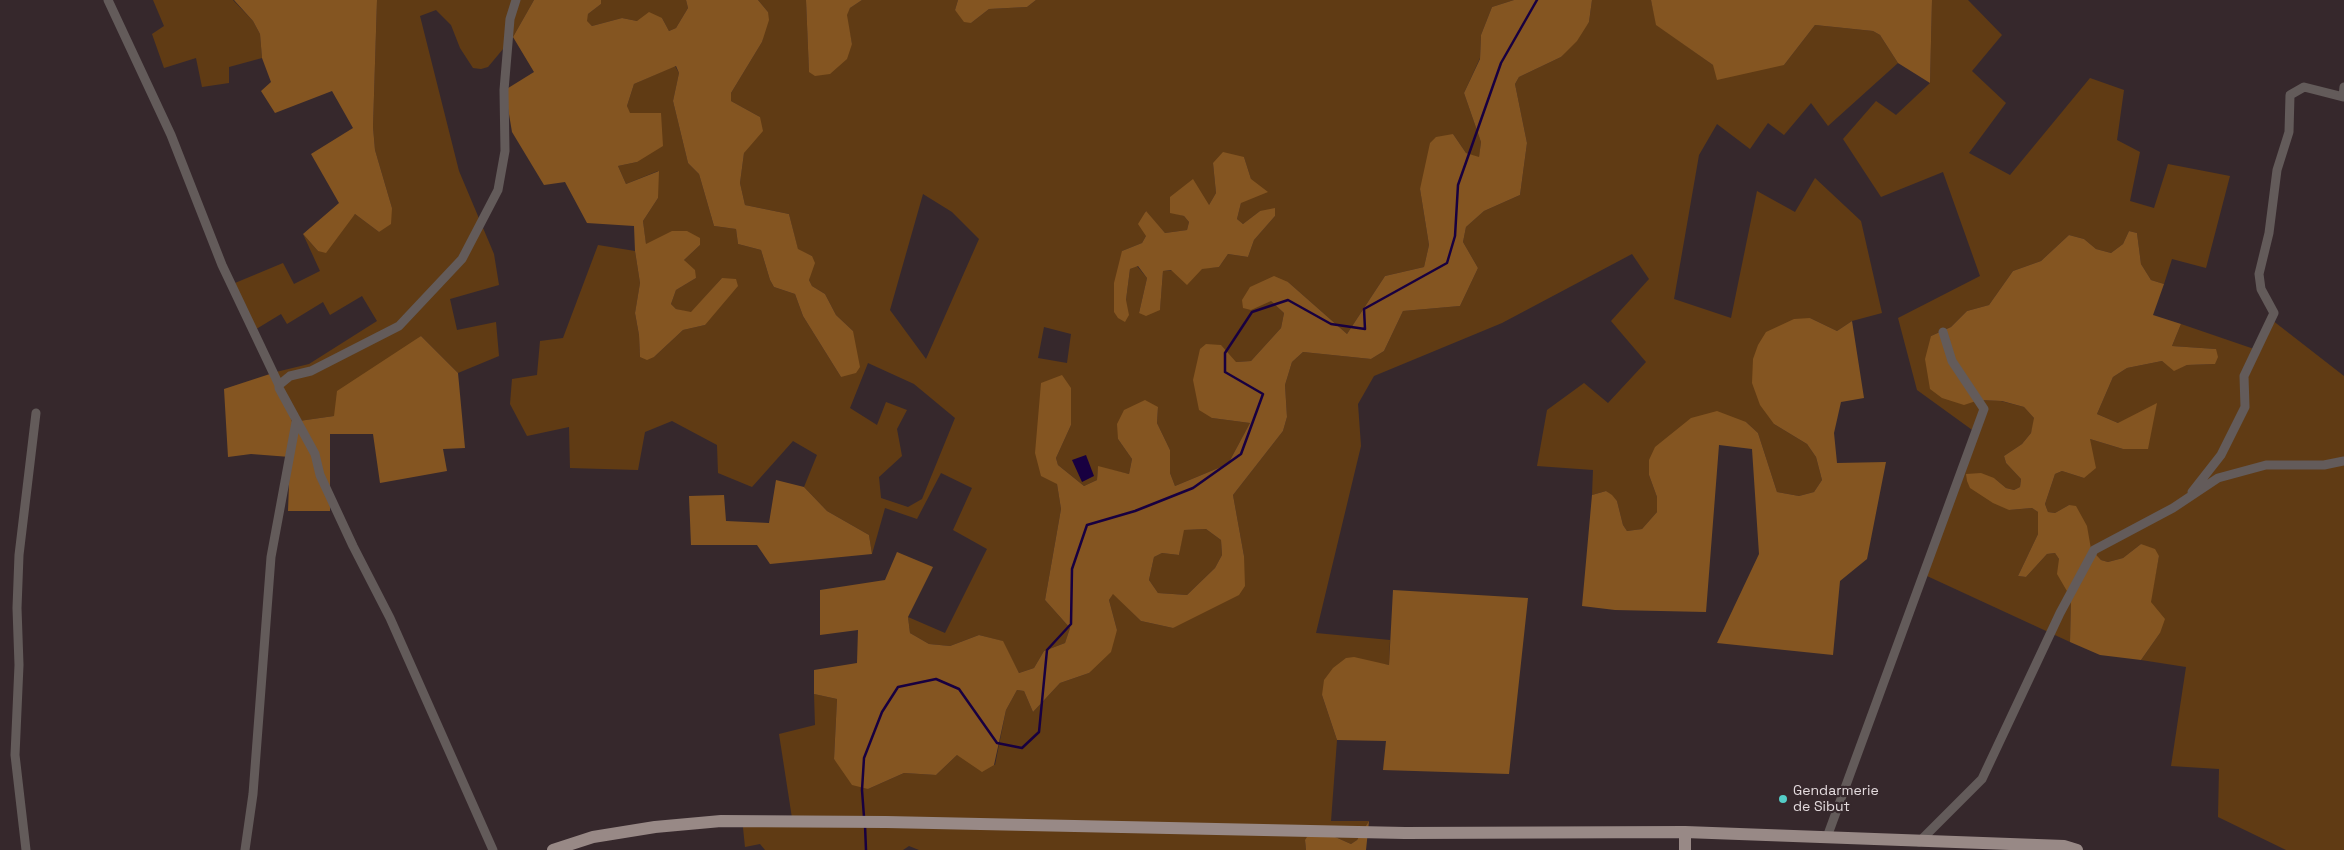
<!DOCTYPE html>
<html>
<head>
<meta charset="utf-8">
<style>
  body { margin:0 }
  canvas { display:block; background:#36282c }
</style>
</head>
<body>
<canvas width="2344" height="850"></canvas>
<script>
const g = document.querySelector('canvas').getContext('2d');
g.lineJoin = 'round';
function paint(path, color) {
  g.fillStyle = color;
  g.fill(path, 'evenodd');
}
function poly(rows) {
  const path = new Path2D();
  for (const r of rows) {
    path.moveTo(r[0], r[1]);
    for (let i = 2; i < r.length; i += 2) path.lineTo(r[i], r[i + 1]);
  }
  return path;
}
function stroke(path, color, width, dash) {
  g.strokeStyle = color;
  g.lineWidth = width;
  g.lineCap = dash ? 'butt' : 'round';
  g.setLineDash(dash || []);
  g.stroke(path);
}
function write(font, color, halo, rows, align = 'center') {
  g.font = font + ' "Space Grotesk",sans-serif';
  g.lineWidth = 4.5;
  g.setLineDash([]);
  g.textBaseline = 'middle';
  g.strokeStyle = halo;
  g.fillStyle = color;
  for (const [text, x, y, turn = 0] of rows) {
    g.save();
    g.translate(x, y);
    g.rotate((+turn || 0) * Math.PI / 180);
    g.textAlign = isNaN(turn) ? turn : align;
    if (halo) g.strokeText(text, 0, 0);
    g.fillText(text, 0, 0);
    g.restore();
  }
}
paint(poly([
  [153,0,233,0,253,21,260,34,262,58,229,67,229,83,202,87,196,58,164,68,152,34,164,26],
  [377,0,534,0,513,37,488,67,481,69,473,68,460,48,451,25,436,10,420,16,459,171,494,254,499,285,450,299,457,330,496,322,499,356,458,373,421,336,334,416,292,422,276,372,309,364,377,321,362,296,330,315,323,302,287,324,281,314,253,331,235,283,283,263,294,284,320,271,303,234,318,251,355,214,379,232,392,208,375,150,373,127],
  [601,0,686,0,688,8,676,28,669,31,662,18,637,21,622,18,592,26,586,21,588,14,601,4],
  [758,0,806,0,809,71,852,44,846,15,850,8,862,0,958,0,955,10,971,23,989,9,1027,7,1036,0,1514,0,1492,7,1481,35,1480,58,1464,93,1481,142,1479,158,1466,153,1453,134,1420,189,1429,245,1424,267,1385,276,1347,334,1288,282,1271,301,1284,313,1281,328,1251,361,1236,362,1212,418,1250,423,1228,464,1175,486,1170,473,1170,450,1157,423,1158,407,1118,439,1132,459,1129,474,1098,467,1097,480,1084,486,1058,465,1056,458,1071,425,1041,383,1061,509,1045,600,1070,628,1065,643,1044,651,1034,668,1019,673,1002,641,979,635,950,646,929,644,910,633,908,617,945,633,987,549,953,530,972,488,941,473,917,519,885,508,872,554,869,535,827,511,804,487,817,455,793,441,752,487,718,473,717,445,672,421,645,432,638,470,570,468,569,427,527,436,510,404,512,379,537,375,540,341,563,338,598,245,635,251,640,283,635,313,639,335,640,357,654,357,683,330,705,325,722,278,691,313,676,309,671,304,676,290,696,278,684,260,700,245,646,245,643,221,658,198,658,171,626,184,618,166,637,162,627,106,634,84,675,66,679,73,673,101,688,163,699,174,714,226,736,229,738,244,761,250,770,280,774,287,795,294,803,316,841,377,853,331,836,315,825,294,812,286,809,280,812,256,798,250,789,214,745,205,740,183,744,153,760,117,731,101,731,93,762,42,768,12],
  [1244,157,1251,179,1241,203,1237,219,1243,224,1260,211,1275,216,1254,240,1248,257,1228,254,1219,267,1163,271,1160,309,1139,313,1147,278,1137,266,1130,269,1126,300,1122,251,1142,243,1146,236,1145,211,1165,233,1187,230,1189,222,1184,216,1170,212,1209,205,1216,193,1213,163],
  [923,194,952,212,979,239,926,359,890,310],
  [1044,327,1071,334,1067,363,1038,358],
  [868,363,914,384,955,418,922,499,908,507,881,498,879,477,902,456,897,429,907,410,886,402,877,425,850,408],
  [1592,0,1651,0,1657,25,1713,65,1784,65,1815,25,1873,31,1880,35,1898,63,1828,126,1811,103,1784,135,1768,123,1750,149,1717,124,1699,155,1674,299,1731,318,1757,191,1795,212,1815,178,1861,221,1882,313,1852,321,1837,331,1810,318,1774,424,1807,444,1816,457,1822,480,1814,492,1799,496,1777,492,1758,433,1746,422,1649,475,1657,497,1657,512,1642,529,1627,531,1623,525,1617,501,1606,491,1592,495,1593,470,1537,466,1547,410,1584,383,1608,403,1646,362,1611,321,1649,279,1632,254,1502,323,1374,376,1358,404,1361,446,1316,633,1390,640,1389,665,1376,663,1322,695,1337,740,1331,821,1369,821,1357,840,1351,844,1324,832,1305,840,1306,850,919,850,909,846,903,850,765,850,760,844,745,847,742,818,792,818,779,734,815,725,814,694,837,699,834,759,868,789,904,773,936,775,957,755,995,765,1006,710,1017,690,1024,691,1033,712,1060,683,1089,673,1117,630,1109,600,1113,593,1141,621,1173,628,1244,556,1233,495,1283,431,1287,417,1285,385,1292,362,1303,352,1371,359,1384,351,1403,311,1460,306,1478,268,1463,242,1466,227,1484,211,1520,195,1527,143,1515,84,1519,77,1561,57,1589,22],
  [1932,0,1968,0,2002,35,1972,71,2006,103,1969,153,2010,175,2090,78,2124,90,2117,140,2140,152,2130,201,2154,208,2168,164,2230,176,2206,268,2172,259,2164,284,2151,280,2141,264,2137,233,2129,231,2123,244,2111,253,2096,249,2084,239,2069,235,2041,261,2013,271,1989,305,1967,311,1951,327,1931,336,1979,400,2001,401,2024,407,2035,419,2031,433,2022,444,2004,456,2006,463,2021,479,2020,487,2014,490,2006,488,1994,478,2009,510,2032,508,2038,512,2038,534,2018,576,2026,577,2047,554,2055,553,2059,559,2071,597,2070,642,1927,576,1975,432,1917,390,1898,318,1980,276,1943,172,1881,197,1843,139,1876,101,1896,115,1930,83],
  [2272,320,2344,376,2344,850,2286,850,2218,817,2219,769,2171,766,2186,667,2141,660,2160,633,2150,602,2159,556,2141,544,2123,558,2108,562,2101,560,2091,549,2069,505,2055,513,2048,512,2045,504,2055,474,2062,471,2084,478,2090,439,2123,449,2118,423,2097,414,2113,377,2127,368,2162,361,2174,370,2187,365,2215,364,2216,349,2172,346,2181,324,2254,349],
  [1206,529,1221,540,1222,555,1215,568,1187,595,1158,593,1149,580,1154,557,1162,553,1179,555,1183,530]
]), '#603b14');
paint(poly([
  [234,0,377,0,373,127,375,150,392,208,391,224,379,232,355,214,326,253,318,251,303,234,339,203,311,154,353,128,332,91,275,113,261,91,271,82,262,58,260,34,253,21],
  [534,0,601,0,601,4,588,14,587,21,592,26,622,18,637,21,649,12,662,18,669,31,676,28,688,8,686,0,758,0,768,12,769,20,762,42,731,93,731,101,760,117,763,131,744,153,740,183,745,205,789,214,798,249,812,256,815,263,809,280,812,286,825,294,836,315,853,331,860,367,856,373,841,377,803,316,795,294,774,287,770,280,761,250,738,244,736,229,714,226,699,174,688,163,673,101,679,73,676,66,634,84,627,106,630,113,661,113,663,146,637,162,618,166,626,184,659,171,658,198,643,221,646,244,672,231,687,231,700,238,700,245,684,260,695,270,696,278,676,290,671,304,676,309,691,312,722,278,736,279,738,286,705,325,683,330,654,357,647,360,640,357,639,335,635,313,640,283,635,251,634,226,587,223,565,182,544,185,512,132,505,90,534,72,513,37],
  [806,0,862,0,850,8,847,15,852,44,847,59,830,74,815,76,809,72],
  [958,0,1036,0,1027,7,989,9,971,23,964,22,955,10],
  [1514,0,1592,0,1589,22,1577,41,1561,57,1519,77,1515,84,1527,143,1520,195,1484,211,1466,227,1463,242,1478,268,1460,306,1403,311,1384,351,1371,359,1303,352,1292,362,1285,385,1287,417,1283,431,1233,495,1244,556,1245,586,1239,595,1173,628,1141,621,1113,594,1109,600,1117,630,1111,652,1089,673,1060,683,1033,712,1024,691,1017,690,1006,710,994,765,982,772,957,755,936,775,904,773,868,789,852,785,834,759,837,699,814,694,814,670,857,663,858,630,820,635,820,590,885,580,897,552,933,567,908,617,910,633,929,644,950,646,979,635,1003,641,1019,673,1034,668,1044,651,1065,643,1070,628,1045,600,1061,509,1057,484,1041,476,1035,453,1041,383,1062,375,1071,388,1071,425,1056,458,1058,465,1084,486,1097,480,1098,466,1129,474,1132,459,1118,439,1117,424,1124,410,1145,400,1158,407,1157,423,1170,450,1170,473,1175,486,1228,464,1250,423,1212,418,1199,410,1193,380,1200,349,1206,344,1221,345,1236,362,1251,361,1281,328,1284,313,1271,301,1251,310,1243,308,1242,300,1250,287,1274,276,1288,282,1347,334,1385,276,1424,267,1429,245,1420,189,1430,143,1436,137,1453,134,1466,153,1479,157,1481,142,1464,93,1480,59,1481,35,1492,7],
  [1206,529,1221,540,1222,555,1215,568,1187,595,1158,593,1149,580,1154,557,1162,553,1179,555,1184,530],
  [1651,0,1932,0,1930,83,1898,63,1880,35,1873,31,1815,25,1784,65,1717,80,1713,65,1656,25],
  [1223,152,1244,157,1251,179,1268,192,1241,203,1237,219,1243,224,1260,211,1275,208,1275,216,1254,240,1248,257,1228,254,1219,267,1202,269,1187,285,1171,270,1163,271,1160,310,1146,316,1139,313,1147,278,1138,266,1130,269,1126,300,1129,315,1125,322,1118,318,1114,312,1114,283,1122,251,1142,243,1146,236,1138,224,1146,211,1165,233,1187,230,1189,222,1184,216,1170,213,1170,197,1193,179,1209,205,1216,193,1213,163],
  [2129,231,2137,233,2141,264,2151,280,2164,284,2153,315,2181,324,2172,346,2216,349,2218,357,2215,364,2187,365,2174,371,2162,361,2127,368,2113,377,2097,414,2118,423,2157,403,2148,449,2123,449,2090,439,2096,468,2084,478,2062,471,2055,474,2045,504,2048,512,2055,513,2069,505,2076,506,2087,526,2091,549,2101,560,2108,562,2123,558,2141,544,2155,549,2159,556,2151,602,2165,619,2160,633,2141,660,2100,655,2070,642,2071,598,2057,574,2059,559,2055,553,2047,554,2026,577,2018,576,2038,534,2038,512,2032,508,2009,510,1993,503,1970,488,1967,481,1966,474,1981,473,1994,478,2006,488,2014,490,2020,487,2021,479,2006,463,2004,456,2022,444,2031,433,2034,418,2024,407,2002,401,1979,400,1964,405,1942,398,1930,389,1925,359,1931,336,1951,327,1967,311,1989,305,2013,271,2041,261,2069,235,2084,239,2096,249,2111,253,2123,244],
  [1810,318,1837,331,1852,321,1864,398,1841,402,1834,433,1837,463,1886,462,1867,559,1840,581,1833,655,1717,643,1759,554,1752,449,1719,445,1706,612,1615,610,1582,606,1592,495,1606,491,1612,495,1617,501,1623,525,1627,531,1642,529,1657,512,1657,497,1649,475,1649,460,1655,447,1691,418,1717,411,1746,422,1758,433,1777,492,1799,496,1814,492,1822,480,1816,457,1807,444,1774,424,1760,405,1752,383,1753,359,1758,345,1766,332,1794,319],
  [421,336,458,373,465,448,443,449,447,471,380,483,373,434,330,434,330,511,288,511,290,457,251,454,228,457,224,389,276,372,292,422,334,416,337,391],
  [776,480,804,487,827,511,869,535,872,554,770,564,757,545,691,545,689,496,724,495,726,521,769,523],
  [1393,590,1528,598,1509,774,1383,770,1386,741,1337,740,1322,695,1324,680,1333,668,1346,658,1354,657,1389,665],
  [1369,821,1366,850,1306,850,1305,840,1309,834,1324,832,1351,844,1357,840]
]), '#845521');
paint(poly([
  [1086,455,1094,476,1082,482,1072,460]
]), '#180040');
stroke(poly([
  [864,817,862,790,864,758,882,712,898,687,936,679,959,689,997,743,1022,748,1039,732,1047,650,1071,624,1072,569,1087,525,1135,511,1193,488,1241,454,1263,394,1225,372,1225,353,1252,312,1288,300,1331,324,1365,329,1364,309,1447,263,1455,236,1458,185,1501,63,1537,0],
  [865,825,866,850]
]), '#180040', 2.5);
stroke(poly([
  [108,0,171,135,222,265,279,385,279,388,315,454,320,475,353,546,390,618,493,850],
  [279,385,290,376,311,371,399,326,462,259,498,190,505,151,504,90,510,19,516,0],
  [2192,492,2221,455,2245,407,2244,376,2274,313,2261,289,2259,274,2269,233,2277,170,2289,132,2290,95,2304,87,2343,97,2344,87],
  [1827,837,1984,409,1952,361,1943,332],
  [1919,842,1982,779,2060,613,2094,550,2173,508,2218,478,2266,465,2324,465,2344,461],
  [26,850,15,755,19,665,17,608,19,555,36,413],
  [245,850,253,794,271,557,296,422]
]), '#635b5a', 9);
stroke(poly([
  [553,850,593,837,655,827,721,821,886,822,1405,833,1685,832,2064,846,2077,850],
  [1685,850,1685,832]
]), '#988986', 12);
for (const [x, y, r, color] of [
  [1783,799,5,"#54cdc7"]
]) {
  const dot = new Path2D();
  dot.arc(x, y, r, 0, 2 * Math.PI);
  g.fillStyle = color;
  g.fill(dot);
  stroke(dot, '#36282c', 2);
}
write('14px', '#e3dadd', '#36282c', [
  ["Gendarmerie",1793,791],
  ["de Sibut",1793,807]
], 'left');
</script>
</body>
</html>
